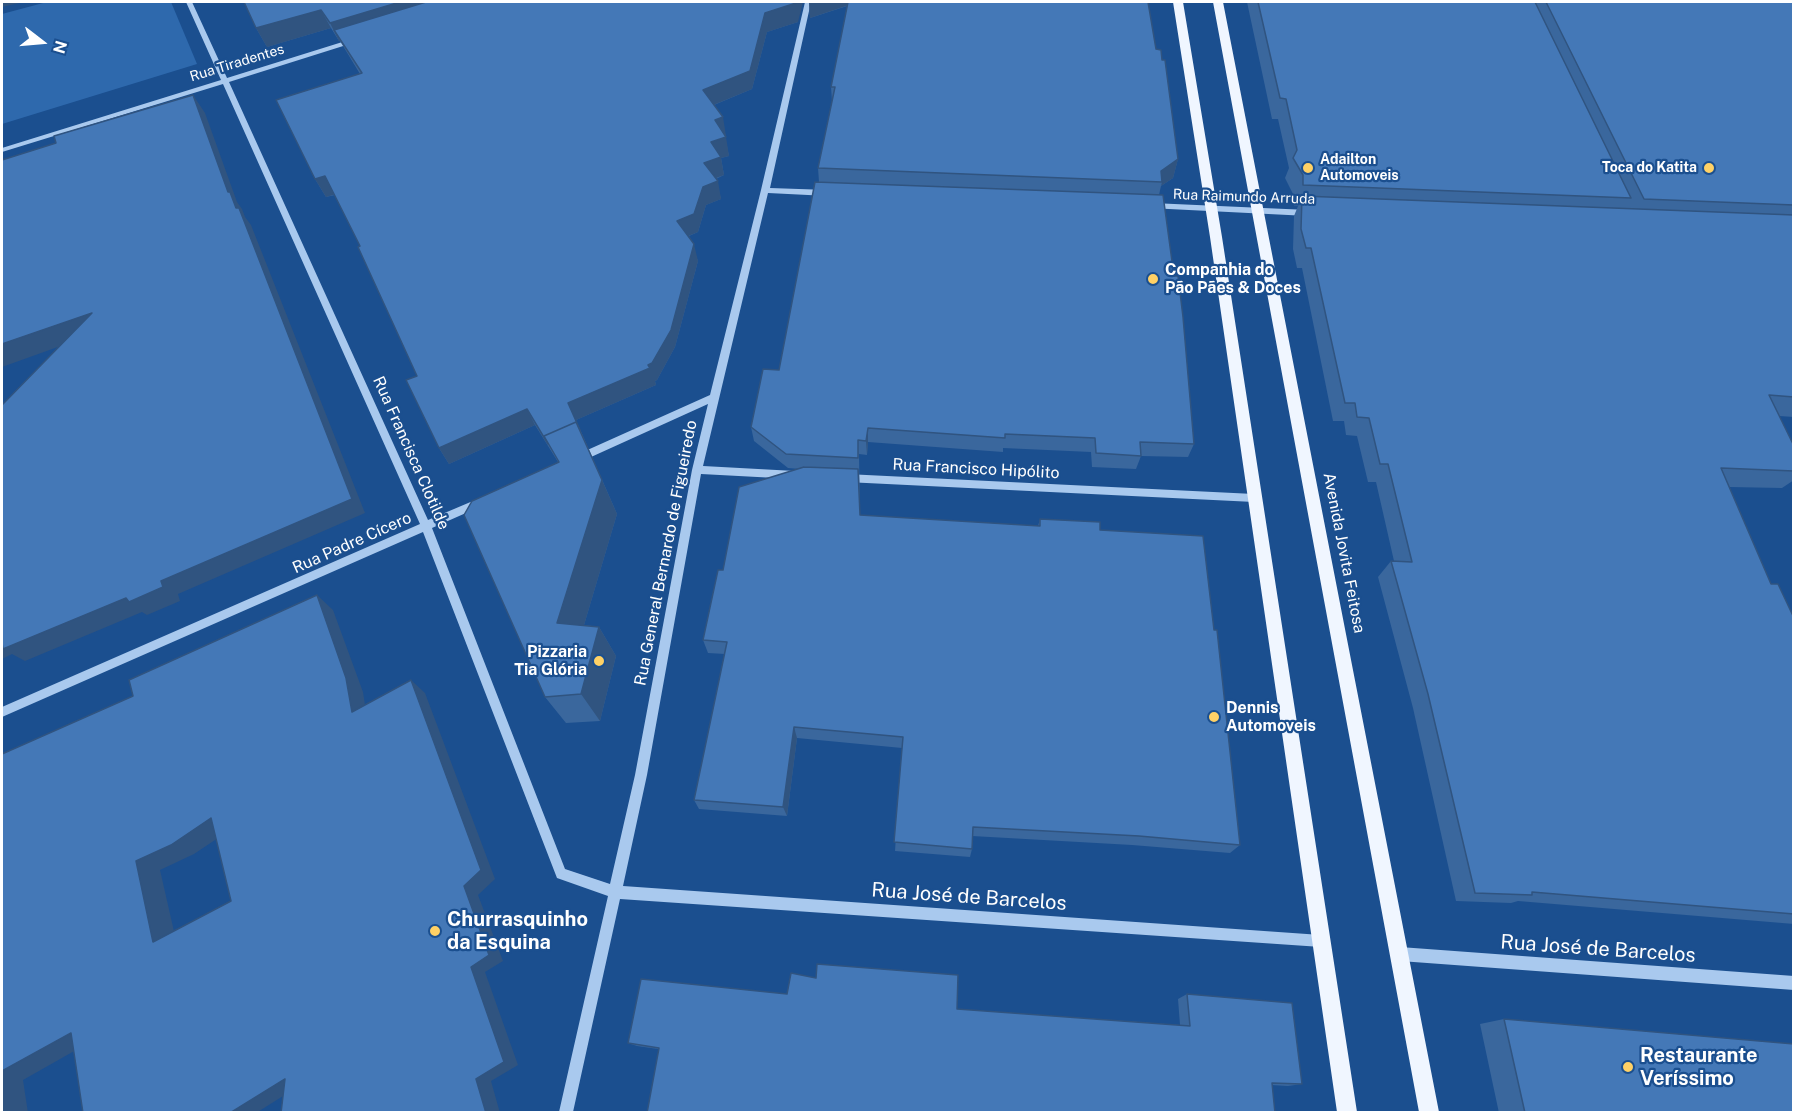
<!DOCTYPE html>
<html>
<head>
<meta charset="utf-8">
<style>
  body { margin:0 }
  #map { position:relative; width:1795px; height:1114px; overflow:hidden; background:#1b4f8f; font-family:"Public Sans",sans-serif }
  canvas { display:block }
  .frame { position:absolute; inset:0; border:3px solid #fff; pointer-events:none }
  .north { position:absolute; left:12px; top:12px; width:60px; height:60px; -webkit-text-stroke:4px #1b4f8f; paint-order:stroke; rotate:106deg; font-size:16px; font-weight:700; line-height:24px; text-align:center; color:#fff }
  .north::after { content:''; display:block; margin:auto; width:21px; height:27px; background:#fff; clip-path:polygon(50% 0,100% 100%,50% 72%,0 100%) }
</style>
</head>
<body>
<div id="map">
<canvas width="1795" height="1114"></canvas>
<div class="frame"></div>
<div class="north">N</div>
</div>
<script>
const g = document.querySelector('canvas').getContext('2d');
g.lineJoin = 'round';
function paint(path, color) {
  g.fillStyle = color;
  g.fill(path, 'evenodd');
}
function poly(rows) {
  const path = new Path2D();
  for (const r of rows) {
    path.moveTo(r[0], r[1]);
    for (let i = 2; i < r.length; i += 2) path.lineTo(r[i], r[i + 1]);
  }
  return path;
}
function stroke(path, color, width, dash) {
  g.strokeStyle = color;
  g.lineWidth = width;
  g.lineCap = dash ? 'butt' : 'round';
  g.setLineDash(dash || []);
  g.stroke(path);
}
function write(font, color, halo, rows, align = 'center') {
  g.font = font + ' "Public Sans",sans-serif';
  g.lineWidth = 4.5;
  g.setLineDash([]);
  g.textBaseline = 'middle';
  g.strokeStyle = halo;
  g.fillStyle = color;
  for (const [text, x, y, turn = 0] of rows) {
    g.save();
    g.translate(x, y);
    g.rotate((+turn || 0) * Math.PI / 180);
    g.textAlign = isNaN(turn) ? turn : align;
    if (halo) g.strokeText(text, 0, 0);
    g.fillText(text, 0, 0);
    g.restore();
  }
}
paint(poly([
  [47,2,171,2,197,64,2,124,2,14]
]), '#2e69ad');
paint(poly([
  [186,2,192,2,227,78,352,39,359,41,229,82,428,520,480,498,484,499,485,502,484,505,432,528,565,869,610,884,635,775,692,470,708,404,580,462,577,463,572,459,574,456,710,395,761,190,805,2,811,2,770,188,828,190,832,193,828,196,768,193,703,466,795,471,800,475,795,479,701,474,647,775,623,886,1321,935,1326,936,1327,941,1326,946,1321,947,620,899,573,1112,559,1112,608,896,557,878,423,532,2,717,2,707,420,524,223,84,2,152,2,148,221,80,186,2],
  [1152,203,1308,210,1312,213,1308,216,1149,208,1149,204,1152,203],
  [846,474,1254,494,1258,495,1259,498,1258,501,1254,502,846,482,841,478,846,474],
  [1400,947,1794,976,1794,990,1400,961,1395,959,1393,954,1395,949,1400,947]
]), '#a9c9ee');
paint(poly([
  [1173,2,1183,2,1222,237,1357,1112,1337,1112,1210,237,1173,2],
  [1213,2,1223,2,1439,1112,1419,1112,1213,2]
]), '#f0f6ff');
paint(poly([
  [244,2,798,22,767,32,752,89,714,105,726,136,725,136,729,156,721,158,724,175,716,179,721,199,706,205,698,232,689,236,698,261,675,347,657,380,655,381,656,385,576,420,617,514,584,625,599,627,616,656,600,721,566,723,545,697,558,462,535,425,449,464,439,448,417,376,360,246,335,195,326,197,315,179,360,74,340,41,339,41,331,28,267,47,256,28],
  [809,2,1148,2,1156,49,1178,159,1173,178,1161,186,1159,195,1194,444,1188,457,1141,456,1136,469,1092,467,1091,452,1003,448,1003,452,868,442,867,455,859,454,860,515,1038,526,1040,519,1100,530,1240,845,1230,853,1132,845,972,836,972,849,970,857,895,851,902,748,797,738,787,816,699,809,694,800,725,654,708,653,703,640,723,570,800,469,788,468,754,441,751,427,779,370,819,182,818,168,832,101,831,87,847,6,810,18],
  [1247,2,1794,2,1794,417,1779,416,1794,446,1794,480,1782,488,1729,487,1771,584,1794,618,1794,924,1518,901,1511,903,1456,901,1413,708,1378,577,1391,561,1394,561,1376,482,1368,482,1357,436,1346,435,1344,421,1333,421,1302,268,1297,268,1293,249,1294,216,1298,206,1294,206,1294,196,1285,178,1289,168,1278,119,1272,119],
  [787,994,957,1009,1180,1025,1178,999,1187,994,1302,1084,1288,1086,658,1049,637,1046,628,1043],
  [1504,1019,1794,1113,1499,1113,1480,1024]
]), '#3a679d');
paint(poly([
  [2,2,24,2,2,7],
  [400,2,469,2,334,30,340,41,339,41,330,23],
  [797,2,803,2,798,22,767,32,752,89,706,108,703,90,765,13],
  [809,2,851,2,852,4,810,18],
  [321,10,331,28,267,47,256,28],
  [193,95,205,113,237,202,242,209,245,217,251,225,365,513,178,594,180,601,147,615,142,612,25,661,12,654,2,659,2,638,161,581,236,208,228,192],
  [723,117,726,136,718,139,715,120],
  [726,137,729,156,721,158,724,175,708,181,704,163,711,142],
  [1178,159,1173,178,1161,186,1162,182,1161,171],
  [325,176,336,194,326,197,315,179],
  [718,181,721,199,706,205,698,232,681,239,677,221,703,187],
  [694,244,698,261,675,347,657,380,655,381,656,385,576,420,587,447,558,459,568,403,648,365],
  [92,313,108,329,2,367,2,344],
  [527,409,535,425,449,464,439,448],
  [868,428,868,442,867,455,866,441],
  [602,480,617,514,576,652,557,623],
  [317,595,333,610,363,692,368,725,352,712],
  [599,627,616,656,600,721,581,694],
  [411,680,425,693,495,879,478,895,503,961,485,972,518,1065,491,1081,500,1113,486,1113,476,1079,471,967,464,886],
  [794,727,797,738,787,816,783,807],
  [211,818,233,828,194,854,160,870,178,949,153,942,136,861],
  [71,1033,99,1037,23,1080,28,1113,2,1113,2,1071],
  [285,1079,307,1081,256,1113,230,1113]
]), '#305480');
const building = poly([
  [244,2,400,2,330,23,321,10,256,28,244,2],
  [426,2,797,2,796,3,765,13,750,71,703,90,723,117,715,120,726,137,711,142,721,157,704,163,718,181,703,187,694,214,677,221,694,244,671,330,652,363,648,365,650,368,568,403,580,430,576,422,544,436,548,444,527,409,439,448,406,380,417,376,358,247,360,246,325,176,315,179,276,100,362,73,334,30,426,2],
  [848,2,1148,2,1156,49,1161,50,1162,60,1165,60,1178,159,1161,171,1162,182,818,168,835,87,831,87,848,2],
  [1258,2,1535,2,1631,198,1303,185,1303,175,1293,158,1297,150,1286,99,1280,98,1258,2],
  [1546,2,1794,2,1794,205,1644,199,1546,2],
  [193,95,228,192,230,192,236,208,239,208,352,499,161,581,163,587,129,602,126,598,3,649,2,643,2,405,92,313,2,344,2,160,56,143,54,136,193,95],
  [815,182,1163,195,1174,276,1178,276,1183,317,1194,444,1140,442,1141,456,1096,453,1095,438,1005,434,1005,438,868,428,866,441,858,440,858,458,786,454,751,427,763,369,779,370,815,182],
  [1302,196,1794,215,1794,397,1769,395,1794,446,1794,471,1721,468,1771,584,1778,584,1794,618,1794,914,1532,892,1532,895,1475,893,1428,694,1391,561,1412,562,1388,464,1380,464,1369,418,1357,417,1355,403,1345,403,1311,248,1306,248,1301,229,1302,196],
  [576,422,602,480,557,623,599,627,581,694,545,697,464,515,472,501,559,462,544,436,576,422],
  [804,467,858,469,860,515,1040,526,1040,519,1100,522,1100,530,1203,536,1214,630,1217,630,1240,845,1139,836,973,827,972,849,894,842,903,737,794,727,783,807,694,800,727,642,703,640,718,570,723,570,739,487,804,467],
  [317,595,346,678,352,712,411,680,481,870,464,886,489,955,471,967,504,1062,476,1079,486,1113,281,1113,285,1079,230,1113,83,1113,71,1033,2,1071,2,754,133,696,129,680,317,595],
  [211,818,231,901,153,942,136,861,171,845,211,818],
  [817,964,958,975,957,1009,1190,1026,1187,994,1292,1003,1302,1084,1272,1083,1275,1113,647,1113,659,1048,628,1043,641,979,787,994,791,973,816,978,817,964],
  [1504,1019,1794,1044,1794,1113,1525,1113,1504,1019]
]);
paint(building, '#4478b7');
stroke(building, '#305480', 1.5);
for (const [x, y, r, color] of [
  [1308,168,6,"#ffd166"],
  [1709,168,6,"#ffd166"],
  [1153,279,6,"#ffd166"],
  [599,661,6,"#ffd166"],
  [1214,717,6,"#ffd166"],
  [435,931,6,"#ffd166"],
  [1628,1067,6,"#ffd166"]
]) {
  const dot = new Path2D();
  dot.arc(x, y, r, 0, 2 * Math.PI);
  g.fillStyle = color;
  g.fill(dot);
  stroke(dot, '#1b4f8f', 2);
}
write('14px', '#fff', '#1b4f8f', [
  ["Rua Tiradentes",237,63,-17],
  ["Rua Raimundo Arruda",1244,197,2]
]);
write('bold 14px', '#fff', '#1b4f8f', [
  ["Adailton",1320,160],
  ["Automoveis",1320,176],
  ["Toca do Katita",1697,168,"right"]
], 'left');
write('bold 16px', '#fff', '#1b4f8f', [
  ["Companhia do",1165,270],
  ["Pão Pães & Doces",1165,288],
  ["Pizzaria",587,652,"right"],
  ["Tia Glória",587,670,"right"],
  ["Dennis",1226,708],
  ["Automoveis",1226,726]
], 'left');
write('16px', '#fff', '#1b4f8f', [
  ["Rua Francisca Clotilde",411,453,66],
  ["Rua Francisco Hipólito",976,469,3],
  ["Rua Padre Cícero",352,543,-24],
  ["Rua General Bernardo de Figueiredo",666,553,-79],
  ["Avenida Jovita Feitosa",1344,553,79]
]);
write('20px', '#fff', '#1b4f8f', [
  ["Rua José de Barcelos",969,897,4],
  ["Rua José de Barcelos",1598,949,4]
]);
write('bold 20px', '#fff', '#1b4f8f', [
  ["Churrasquinho",447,920],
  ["da Esquina",447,943],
  ["Restaurante",1640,1056],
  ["Veríssimo",1640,1079]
], 'left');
</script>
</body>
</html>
